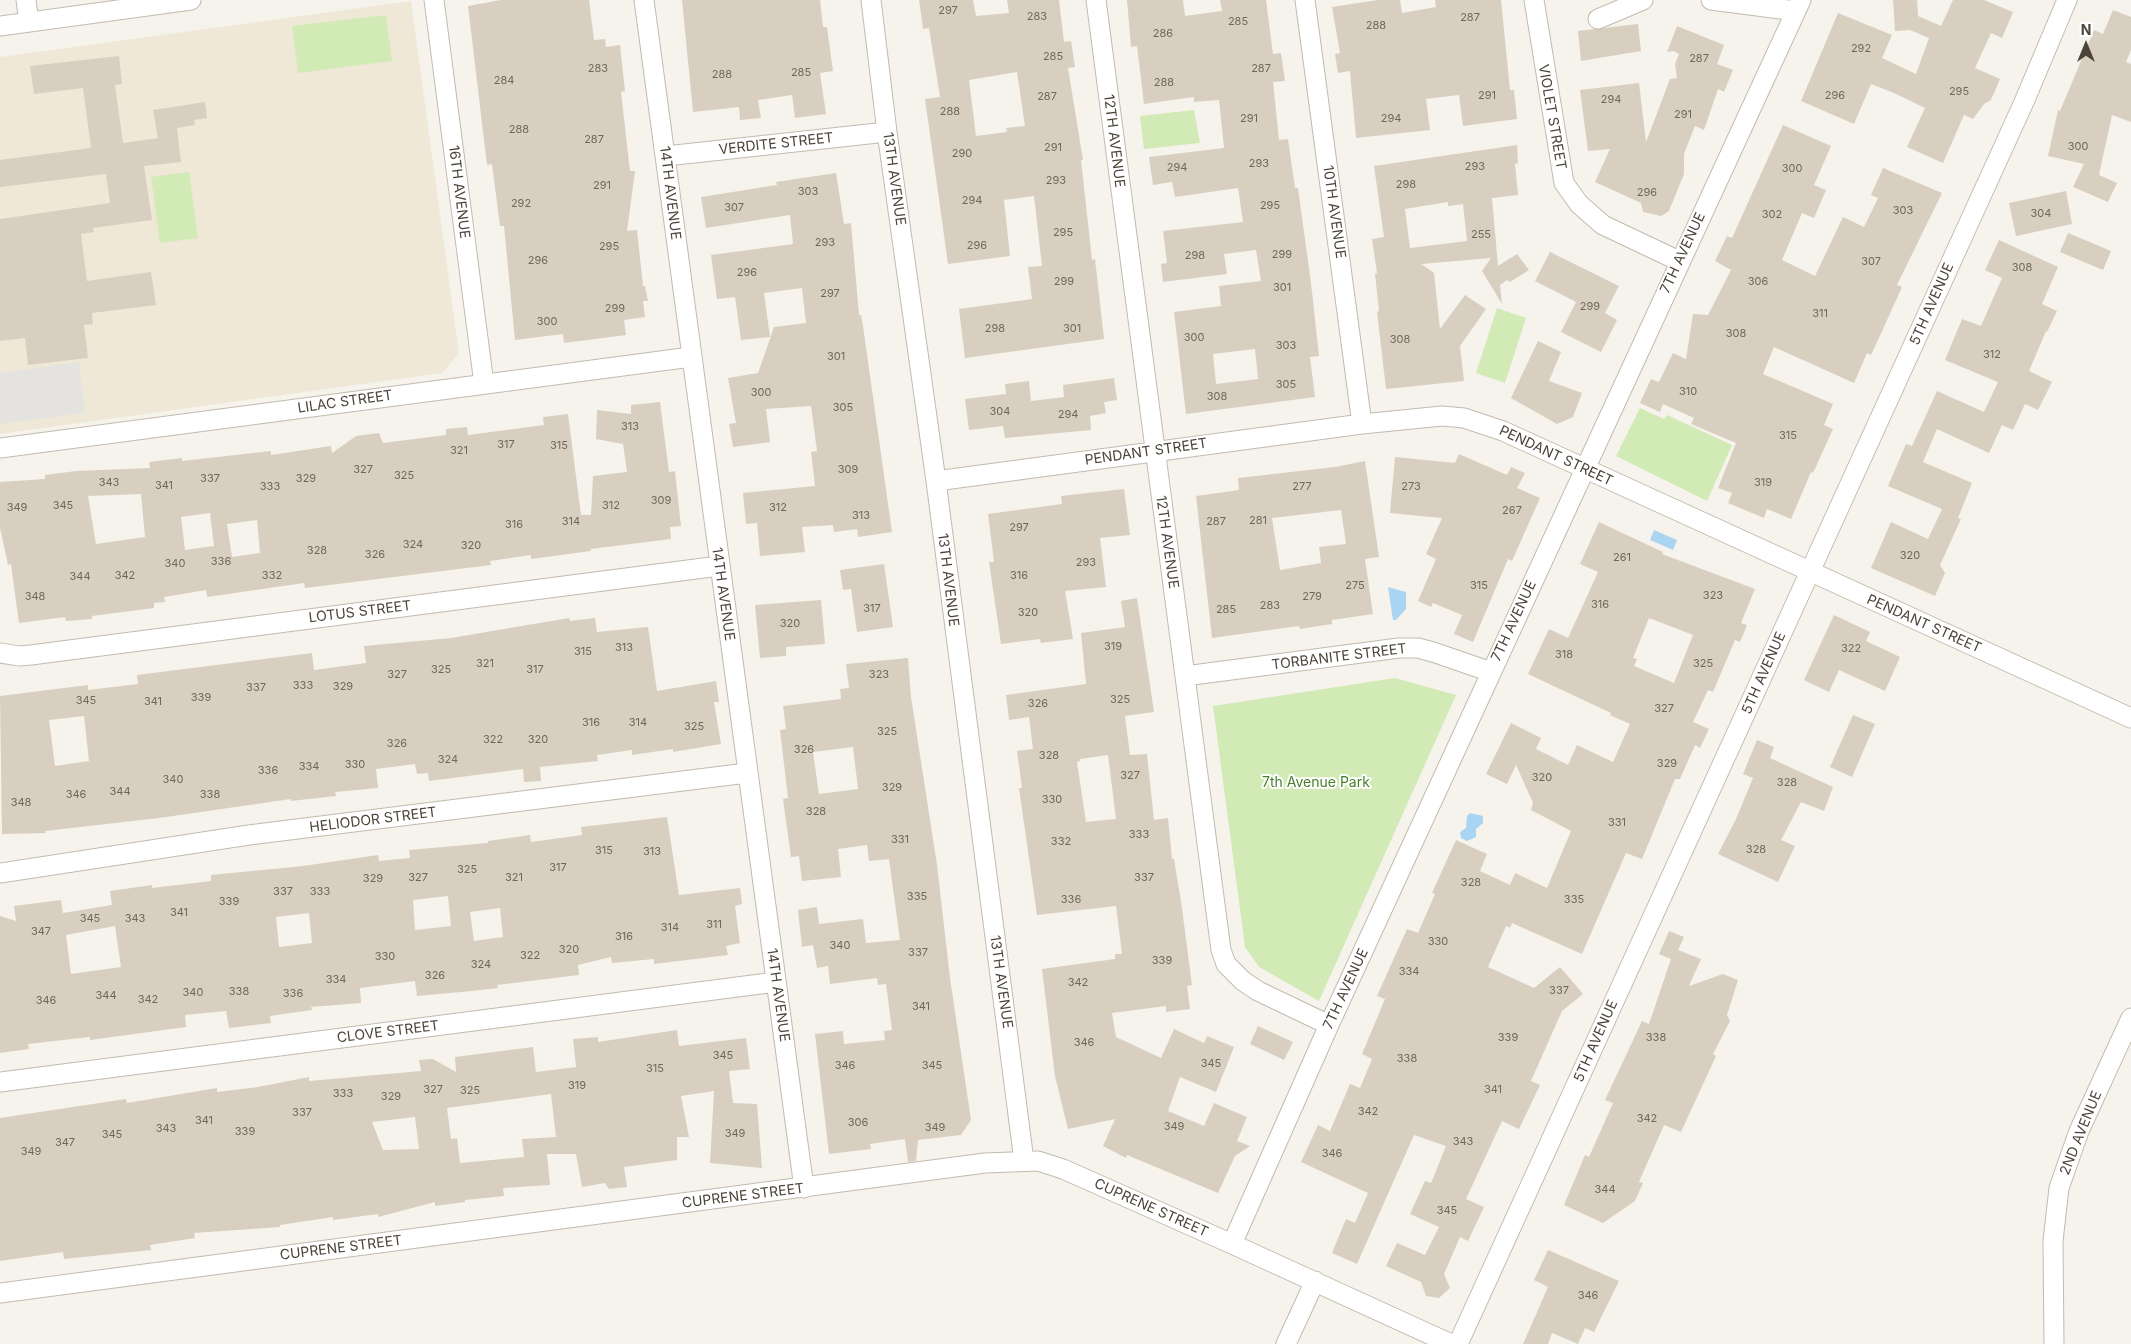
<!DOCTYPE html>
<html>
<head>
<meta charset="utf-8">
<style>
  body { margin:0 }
  #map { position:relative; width:2131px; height:1344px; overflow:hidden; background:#f6f3ec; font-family:Inter,sans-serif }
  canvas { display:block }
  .north { position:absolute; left:2061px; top:20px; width:50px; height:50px; -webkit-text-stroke:4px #fff; paint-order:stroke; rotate:0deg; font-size:14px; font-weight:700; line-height:20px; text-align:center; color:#4b4439 }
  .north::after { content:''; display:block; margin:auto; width:18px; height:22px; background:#4b4439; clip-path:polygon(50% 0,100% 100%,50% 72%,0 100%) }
</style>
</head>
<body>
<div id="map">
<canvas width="2131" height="1344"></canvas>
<div class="north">N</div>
</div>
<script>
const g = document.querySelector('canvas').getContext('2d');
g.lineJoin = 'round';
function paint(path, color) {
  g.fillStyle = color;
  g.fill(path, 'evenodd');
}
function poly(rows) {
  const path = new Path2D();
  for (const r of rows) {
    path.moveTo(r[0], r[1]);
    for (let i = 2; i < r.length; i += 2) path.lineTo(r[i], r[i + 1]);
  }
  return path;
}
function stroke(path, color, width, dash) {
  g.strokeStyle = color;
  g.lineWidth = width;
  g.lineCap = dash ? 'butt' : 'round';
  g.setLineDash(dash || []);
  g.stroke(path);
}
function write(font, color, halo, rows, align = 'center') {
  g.font = font + ' Inter,sans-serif';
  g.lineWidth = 4;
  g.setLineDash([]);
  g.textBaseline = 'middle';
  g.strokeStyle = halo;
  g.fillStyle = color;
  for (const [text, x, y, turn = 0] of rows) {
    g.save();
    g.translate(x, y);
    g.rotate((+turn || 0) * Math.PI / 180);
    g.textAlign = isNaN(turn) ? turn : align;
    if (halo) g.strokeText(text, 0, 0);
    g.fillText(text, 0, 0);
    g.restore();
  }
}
paint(poly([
  [411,1,459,354,442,373,0,434,0,57]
]), '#efe8d6');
paint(poly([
  [386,15,392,61,298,73,292,26],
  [1194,110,1200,143,1144,149,1140,116],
  [189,172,198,238,160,243,151,177],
  [1497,308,1526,318,1505,383,1476,373],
  [1640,408,1664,419,1667,415,1732,445,1707,501,1616,456],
  [1395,678,1456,695,1319,1001,1259,967,1245,947,1213,706]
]), '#d2eab5');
paint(poly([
  [79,362,85,413,0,424,0,373]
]), '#e5e3e0');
paint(poly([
  [1654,530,1677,540,1673,550,1650,540],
  [1388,587,1406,592,1406,609,1396,620,1393,620],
  [1470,813,1483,816,1483,823,1476,829,1476,837,1467,841,1461,838,1460,832,1466,828,1467,816]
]), '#a9d4f2');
paint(poly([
  [501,0,589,0,594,40,605,39,606,47,620,45,625,91,621,92,630,171,635,171,627,231,637,230,643,286,645,286,648,301,643,301,645,317,624,320,626,335,564,343,563,334,515,340,504,226,500,226,492,164,487,165,468,6],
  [682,0,820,0,823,27,827,27,833,71,820,73,826,114,795,118,792,95,758,100,761,118,740,120,739,107,693,112],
  [919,0,973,0,976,16,1009,13,1007,0,1059,0,1064,42,1071,41,1075,67,1068,68,1083,160,1081,160,1092,260,1095,259,1104,339,965,358,959,309,1032,299,1028,267,1042,266,1034,196,1004,200,1010,256,948,264,925,99,940,97,929,28,923,29],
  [1017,72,1025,126,1006,128,1007,132,976,136,969,80],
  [1127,0,1183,0,1185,16,1222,11,1220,0,1266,0,1273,54,1281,53,1285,81,1273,82,1279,140,1288,139,1295,188,1298,188,1311,283,1319,356,1310,357,1315,397,1186,414,1174,312,1221,306,1219,286,1261,281,1256,250,1224,254,1227,274,1163,282,1161,264,1167,263,1163,231,1243,222,1238,188,1175,197,1172,182,1153,185,1149,157,1224,148,1219,100,1194,102,1194,97,1144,104,1137,46,1131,47],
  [1255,349,1258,379,1216,384,1213,354],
  [1378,0,1400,0,1402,13,1436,7,1435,0,1501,0,1510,90,1514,90,1517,119,1463,126,1459,95,1426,99,1430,130,1356,138,1350,71,1338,73,1335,54,1340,53,1332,7],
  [1893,0,1917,0,1918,16,1941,26,1953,0,1984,0,2013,12,2002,38,1991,33,1975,68,2000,79,1991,100,1984,104,1973,119,1964,115,1943,163,1907,147,1925,108,1894,93,1871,84,1854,124,1801,101,1838,13,1892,35,1882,58,1916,74,1929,38,1910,30,1895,31],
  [2113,10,2131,17,2131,50,2126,62,2131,64,2131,122,2112,115,2099,175,2117,183,2108,202,2073,187,2084,164,2048,156,2058,110,2060,111,2094,30,2103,34],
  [1638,24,1641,51,1581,61,1578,31],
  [1677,26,1724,45,1717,64,1733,70,1724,92,1718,89,1704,130,1695,126,1684,154,1684,174,1669,211,1661,216,1643,212,1641,203,1595,182,1610,149,1588,151,1580,90,1639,83,1646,142,1670,79,1677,78,1675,64,1679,54,1674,51,1667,52],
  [119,56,122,84,115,85,123,143,158,138,153,110,205,102,207,118,194,120,195,125,177,128,181,162,144,166,152,220,93,228,94,232,81,234,87,281,151,272,156,305,92,313,93,324,84,325,88,358,28,365,25,338,0,341,0,219,110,203,106,174,0,187,0,160,91,148,83,88,34,94,30,66],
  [1783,125,1831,146,1814,185,1826,190,1814,218,1802,213,1782,260,1815,276,1843,217,1864,227,1878,198,1871,195,1883,168,1942,193,1897,285,1902,287,1883,329,1871,355,1867,353,1854,383,1774,347,1763,374,1833,404,1824,425,1833,429,1813,473,1811,472,1791,519,1767,509,1764,518,1728,503,1732,493,1718,488,1736,443,1691,424,1694,418,1663,404,1660,412,1640,403,1651,379,1659,382,1673,353,1686,359,1693,314,1708,315,1731,270,1715,261,1727,236,1732,238],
  [1517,145,1518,163,1515,164,1518,195,1492,198,1498,266,1517,254,1529,270,1510,282,1507,280,1500,285,1502,304,1482,271,1491,258,1421,264,1434,273,1440,329,1465,295,1486,309,1460,346,1464,381,1386,389,1377,312,1379,311,1375,274,1377,273,1372,239,1384,237,1374,166],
  [1448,202,1448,206,1463,204,1467,241,1410,248,1405,209],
  [836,173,844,224,851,223,859,315,861,315,863,326,892,532,858,537,857,529,834,532,833,525,802,527,805,552,760,556,757,523,746,524,743,493,815,486,811,452,817,451,811,406,766,409,770,442,733,447,729,424,736,423,728,378,758,373,774,327,806,323,802,288,764,293,770,337,741,340,735,297,717,299,711,255,793,244,790,215,706,228,701,197,777,185,776,182],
  [2066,191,2072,224,2016,236,2009,203],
  [2068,233,2111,251,2103,270,2060,252],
  [1999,240,2058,267,2042,304,2057,311,2047,332,2046,331,2029,371,2052,382,2038,410,2025,404,2013,430,2002,425,1989,453,1937,429,1923,462,1972,483,1958,518,1961,519,1940,565,1945,573,1935,596,1871,568,1891,522,1928,539,1942,509,1888,486,1906,444,1912,446,1937,391,1984,412,1998,382,1945,360,1962,319,1981,326,2002,278,1985,270],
  [1550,252,1619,286,1605,313,1617,320,1601,352,1561,332,1576,302,1535,281],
  [1538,341,1561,352,1549,381,1582,393,1573,417,1557,424,1511,398],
  [1114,378,1117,400,1104,402,1106,413,1090,416,1091,430,1005,438,1003,426,969,430,965,399,1006,394,1005,384,1029,381,1031,401,1064,397,1063,385],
  [660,402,669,472,675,471,681,526,670,527,671,539,591,549,591,551,531,559,531,555,490,561,491,565,305,588,304,583,207,597,206,590,164,597,165,602,154,603,154,608,92,616,92,619,66,621,65,617,19,623,11,564,8,565,0,528,0,482,45,479,45,475,76,471,150,468,149,462,182,458,182,461,271,451,271,455,331,446,332,453,356,436,379,433,383,443,446,435,446,429,467,427,468,435,544,425,543,417,568,414,581,515,591,515,593,476,627,472,623,444,596,439,597,410,631,414,631,405],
  [141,494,145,537,96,544,88,496],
  [210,513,214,546,185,550,181,517],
  [257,520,260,553,232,557,227,524],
  [1459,454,1507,475,1511,467,1525,473,1517,488,1540,498,1512,561,1508,559,1473,642,1454,634,1462,615,1433,603,1431,607,1418,601,1436,559,1426,554,1442,518,1390,513,1395,457,1455,463],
  [1365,461,1379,557,1365,559,1373,614,1332,620,1332,624,1300,629,1299,626,1212,638,1196,496,1239,490,1238,478,1335,467],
  [1341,510,1346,544,1319,547,1321,563,1280,570,1272,518],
  [1124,489,1130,535,1100,538,1106,587,1065,591,1073,639,1041,643,1040,639,1001,644,989,562,994,562,988,514,1062,504,1061,496],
  [1599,522,1663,552,1662,554,1755,589,1741,623,1747,625,1740,642,1735,640,1713,692,1708,690,1693,722,1709,729,1700,748,1695,745,1680,779,1675,779,1642,859,1626,853,1582,954,1512,923,1510,928,1506,926,1488,967,1534,988,1560,967,1583,994,1562,1011,1531,1081,1540,1085,1519,1129,1502,1121,1466,1199,1484,1207,1468,1241,1460,1237,1444,1274,1450,1288,1439,1298,1426,1296,1421,1282,1386,1266,1397,1243,1425,1255,1439,1227,1410,1214,1425,1181,1431,1183,1446,1146,1414,1135,1357,1264,1332,1253,1346,1219,1355,1223,1368,1193,1301,1162,1318,1125,1330,1131,1350,1084,1360,1088,1372,1059,1362,1054,1385,999,1377,996,1407,929,1418,933,1435,894,1432,893,1456,840,1487,854,1480,871,1510,885,1515,873,1547,888,1571,831,1531,810,1533,803,1516,765,1507,784,1486,774,1511,723,1541,738,1536,749,1568,765,1577,745,1613,762,1630,724,1610,715,1611,713,1528,674,1549,629,1568,638,1598,572,1580,564],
  [1649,618,1693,635,1674,683,1634,666,1637,659,1633,658],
  [884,564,893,627,857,632,851,589,843,590,840,570],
  [1137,598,1154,712,1125,716,1130,755,1147,754,1154,820,1168,818,1172,859,1174,859,1181,901,1192,985,1187,986,1190,1009,1166,1012,1166,1006,1112,1013,1116,1037,1161,1058,1174,1029,1204,1043,1207,1036,1234,1047,1216,1092,1180,1077,1168,1111,1204,1126,1214,1103,1247,1117,1237,1141,1250,1146,1235,1156,1218,1193,1127,1155,1126,1158,1103,1146,1115,1119,1068,1129,1055,1076,1042,969,1115,959,1115,954,1122,954,1116,906,1037,915,1019,788,1022,788,1017,751,1033,749,1029,717,1009,720,1006,695,1086,684,1081,633,1125,627,1121,601],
  [1108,755,1116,819,1086,822,1077,762,1080,761,1080,759],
  [821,600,825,644,786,647,786,656,760,658,755,605],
  [1834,615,1870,632,1866,641,1900,657,1885,691,1839,670,1829,692,1804,680],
  [569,618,570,621,595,618,597,632,648,627,657,691,716,681,719,702,714,702,721,744,673,752,673,749,632,755,632,750,597,755,598,761,540,767,541,781,524,782,523,769,429,781,428,773,417,774,415,764,376,769,378,788,335,792,336,796,291,801,291,799,159,818,45,831,46,833,2,834,0,696,88,685,88,690,138,684,137,675,312,653,314,670,366,663,364,646,451,638],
  [84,716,89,761,55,766,49,720],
  [908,658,911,697,937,865,950,978,971,1120,961,1135,918,1140,916,1161,908,1162,905,1139,870,1144,871,1149,829,1154,815,1034,843,1031,844,1044,885,1040,884,1031,892,1030,886,984,878,985,877,978,830,984,828,966,817,968,813,945,802,947,798,910,817,907,819,924,863,919,866,943,900,940,889,859,869,861,867,845,838,849,841,877,802,881,799,856,791,857,783,799,788,798,780,730,786,729,783,706,841,699,840,689,849,688,846,664],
  [853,747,858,789,819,794,813,752],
  [1853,715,1875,724,1852,777,1830,767],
  [1757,740,1774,747,1770,758,1833,787,1824,811,1801,802,1781,840,1795,846,1778,882,1718,854,1736,819,1753,778,1743,774],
  [667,817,679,895,740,888,742,904,735,906,740,943,726,946,728,955,654,964,654,959,612,963,611,957,578,965,579,975,497,985,498,988,472,991,417,996,415,981,360,988,361,1003,311,1007,312,1010,270,1016,271,1023,229,1028,226,1011,185,1015,186,1027,90,1040,90,1037,28,1044,29,1049,0,1053,0,916,16,921,14,906,61,900,63,913,112,905,110,891,152,885,152,888,211,881,211,875,303,866,378,855,379,861,410,858,409,850,488,843,488,841,530,835,531,842,582,835,581,827],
  [448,896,451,926,415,930,413,900],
  [500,908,503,937,474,941,470,912],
  [309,913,312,943,279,947,276,917],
  [115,926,121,967,71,974,66,935],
  [1669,931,1684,937,1678,950,1701,959,1689,986,1723,974,1738,980,1727,1015,1730,1021,1713,1054,1716,1056,1681,1132,1664,1125,1639,1182,1643,1183,1635,1201,1603,1223,1564,1205,1585,1155,1589,1157,1613,1103,1605,1100,1642,1021,1649,1024,1671,959,1659,954],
  [1258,1026,1293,1042,1284,1060,1250,1044],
  [677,1030,679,1046,746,1038,750,1069,729,1071,733,1103,757,1104,762,1168,710,1163,714,1091,681,1096,689,1137,677,1137,677,1160,624,1167,627,1187,609,1189,605,1183,582,1187,576,1154,547,1154,550,1185,503,1188,504,1196,465,1200,465,1202,435,1206,435,1202,378,1217,378,1214,333,1220,333,1217,280,1225,280,1227,194,1233,195,1238,150,1245,151,1250,64,1259,63,1252,0,1261,0,1118,126,1099,127,1103,217,1088,217,1092,258,1087,309,1077,309,1081,421,1071,419,1060,433,1059,456,1072,455,1057,533,1047,536,1072,576,1067,573,1039,598,1037,598,1042],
  [551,1094,556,1137,522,1139,524,1157,460,1163,457,1138,451,1139,447,1108],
  [415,1117,419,1149,383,1150,372,1122],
  [1548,1250,1619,1281,1594,1332,1585,1328,1578,1344,1552,1333,1548,1344,1523,1344,1548,1287,1534,1280]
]), '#d8cfc1');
const minor = poly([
  [26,0,29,22],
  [434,0,484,384],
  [644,0,804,1188],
  [871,0,887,132,936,481,1024,1161],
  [1096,0,1221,950,1226,964,1243,981,1258,991,1329,1025],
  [1305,0,1362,424],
  [1534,0,1564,183,1579,204,1603,225,1679,261],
  [1711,0,1796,11],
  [1598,19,1643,0],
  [0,26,191,0],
  [666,156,887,132],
  [0,448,691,357],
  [936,481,1362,424,1442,416,1464,418,1503,431,2131,718],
  [0,653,19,656,31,655,719,566],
  [1185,676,1399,648,1418,648,1433,652,1491,672],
  [0,873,249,835,747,773],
  [0,1082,776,982],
  [1232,1244,1329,1025,1801,0],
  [0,1293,985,1163,1038,1161,1063,1169,1232,1244,1451,1344],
  [1286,1344,1315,1281],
  [1458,1344,2024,102,2067,0],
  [2054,1344,2053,1241,2059,1188,2079,1131,2131,1018]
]);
stroke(minor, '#c2bbae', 21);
stroke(minor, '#fff', 19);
write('11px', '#6e675b', null, [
  ["297",948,11],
  ["283",1037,17],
  ["287",1470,18],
  ["285",1238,22],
  ["288",1376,26],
  ["286",1163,34],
  ["292",1861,49],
  ["285",1053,57],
  ["287",1699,59],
  ["283",598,69],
  ["287",1261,69],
  ["285",801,73],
  ["288",722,75],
  ["284",504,81],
  ["288",1164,83],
  ["295",1959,92],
  ["291",1487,96],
  ["296",1835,96],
  ["287",1047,97],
  ["294",1611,100],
  ["288",950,112],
  ["291",1683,115],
  ["291",1249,119],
  ["294",1391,119],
  ["288",519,130],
  ["287",594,140],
  ["300",2078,147],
  ["291",1053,148],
  ["290",962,154],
  ["293",1259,164],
  ["293",1475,167],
  ["294",1177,168],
  ["300",1792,169],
  ["293",1056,181],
  ["298",1406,185],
  ["291",602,186],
  ["303",808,192],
  ["296",1647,193],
  ["294",972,201],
  ["292",521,204],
  ["295",1270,206],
  ["307",734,208],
  ["303",1903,211],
  ["304",2041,214],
  ["302",1772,215],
  ["295",1063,233],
  ["255",1481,235],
  ["293",825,243],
  ["296",977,246],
  ["295",609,247],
  ["299",1282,255],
  ["298",1195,256],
  ["296",538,261],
  ["307",1871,262],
  ["308",2022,268],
  ["296",747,273],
  ["299",1064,282],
  ["306",1758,282],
  ["301",1282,288],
  ["297",830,294],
  ["299",1590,307],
  ["299",615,309],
  ["311",1820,314],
  ["300",547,322],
  ["298",995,329],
  ["301",1072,329],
  ["308",1736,334],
  ["300",1194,338],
  ["308",1400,340],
  ["303",1286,346],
  ["312",1992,355],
  ["301",836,357],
  ["305",1286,385],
  ["310",1688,392],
  ["300",761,393],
  ["308",1217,397],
  ["305",843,408],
  ["304",1000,412],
  ["294",1068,415],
  ["313",630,427],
  ["315",1788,436],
  ["317",506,445],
  ["315",559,446],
  ["321",459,451],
  ["327",363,470],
  ["309",848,470],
  ["325",404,476],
  ["337",210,479],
  ["329",306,479],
  ["343",109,483],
  ["319",1763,483],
  ["341",164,486],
  ["333",270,487],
  ["277",1302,487],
  ["273",1411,487],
  ["309",661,501],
  ["345",63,506],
  ["312",611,506],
  ["349",17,508],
  ["312",778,508],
  ["267",1512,511],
  ["313",861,516],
  ["281",1258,521],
  ["314",571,522],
  ["287",1216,522],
  ["316",514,525],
  ["297",1019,528],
  ["324",413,545],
  ["320",471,546],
  ["328",317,551],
  ["326",375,555],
  ["320",1910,556],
  ["261",1622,558],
  ["336",221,562],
  ["293",1086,563],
  ["340",175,564],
  ["342",125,576],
  ["332",272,576],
  ["316",1019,576],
  ["344",80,577],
  ["275",1355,586],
  ["315",1479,586],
  ["323",1713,596],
  ["348",35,597],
  ["279",1312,597],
  ["316",1600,605],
  ["283",1270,606],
  ["317",872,609],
  ["285",1226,610],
  ["320",1028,613],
  ["320",790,624],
  ["319",1113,647],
  ["313",624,648],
  ["322",1851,649],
  ["315",583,652],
  ["318",1564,655],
  ["321",485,664],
  ["325",1703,664],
  ["325",441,670],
  ["317",535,670],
  ["327",397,675],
  ["323",879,675],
  ["333",303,686],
  ["329",343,687],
  ["337",256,688],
  ["339",201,698],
  ["325",1120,700],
  ["345",86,701],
  ["341",153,702],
  ["326",1038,704],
  ["327",1664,709],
  ["316",591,723],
  ["314",638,723],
  ["325",694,727],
  ["325",887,732],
  ["322",493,740],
  ["320",538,740],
  ["326",397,744],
  ["326",804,750],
  ["328",1049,756],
  ["324",448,760],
  ["329",1667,764],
  ["330",355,765],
  ["334",309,767],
  ["336",268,771],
  ["327",1130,776],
  ["320",1542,778],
  ["340",173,780],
  ["328",1787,783],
  ["329",892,788],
  ["344",120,792],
  ["346",76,795],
  ["338",210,795],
  ["330",1052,800],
  ["348",21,803],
  ["328",816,812],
  ["331",1617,823],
  ["333",1139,835],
  ["331",900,840],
  ["332",1061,842],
  ["328",1756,850],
  ["315",604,851],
  ["313",652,852],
  ["317",558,868],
  ["325",467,870],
  ["327",418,878],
  ["321",514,878],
  ["337",1144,878],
  ["329",373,879],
  ["328",1471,883],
  ["337",283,892],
  ["333",320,892],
  ["335",917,897],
  ["336",1071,900],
  ["335",1574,900],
  ["339",229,902],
  ["341",179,913],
  ["345",90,919],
  ["343",135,919],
  ["311",714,925],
  ["314",670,928],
  ["347",41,932],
  ["316",624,937],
  ["330",1438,942],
  ["340",840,946],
  ["320",569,950],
  ["337",918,953],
  ["322",530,956],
  ["330",385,957],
  ["339",1162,961],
  ["324",481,965],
  ["334",1409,972],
  ["326",435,976],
  ["334",336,980],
  ["342",1078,983],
  ["337",1559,991],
  ["338",239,992],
  ["340",193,993],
  ["336",293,994],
  ["344",106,996],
  ["342",148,1000],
  ["346",46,1001],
  ["341",921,1007],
  ["339",1508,1038],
  ["338",1656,1038],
  ["346",1084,1043],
  ["345",723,1056],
  ["338",1407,1059],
  ["345",1211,1064],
  ["346",845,1066],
  ["345",932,1066],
  ["315",655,1069],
  ["319",577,1086],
  ["327",433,1090],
  ["341",1493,1090],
  ["325",470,1091],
  ["333",343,1094],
  ["329",391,1097],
  ["342",1368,1112],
  ["337",302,1113],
  ["342",1647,1119],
  ["341",204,1121],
  ["306",858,1123],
  ["349",1174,1127],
  ["349",935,1128],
  ["343",166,1129],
  ["339",245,1132],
  ["349",735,1134],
  ["345",112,1135],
  ["343",1463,1142],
  ["347",65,1143],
  ["349",31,1152],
  ["346",1332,1154],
  ["344",1605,1190],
  ["345",1447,1211],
  ["346",1588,1296]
]);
write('14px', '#4b4439', '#fff', [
  ["VIOLET STREET",1552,117,80],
  ["12TH AVENUE",1114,141,83],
  ["VERDITE STREET",776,144,-6],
  ["13TH AVENUE",894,179,82],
  ["16TH AVENUE",459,192,83],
  ["14TH AVENUE",670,193,83],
  ["10TH AVENUE",1334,212,82],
  ["7TH AVENUE",1683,253,-65],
  ["5TH AVENUE",1932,304,-66],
  ["LILAC STREET",345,402,-8],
  ["PENDANT STREET",1146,452,-8],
  ["PENDANT STREET",1556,456,25],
  ["12TH AVENUE",1167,542,82],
  ["13TH AVENUE",948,580,83],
  ["14TH AVENUE",723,594,82],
  ["LOTUS STREET",360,612,-7],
  ["7TH AVENUE",1514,621,-65],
  ["PENDANT STREET",1924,624,24],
  ["TORBANITE STREET",1339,657,-7],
  ["5TH AVENUE",1764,673,-66],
  ["HELIODOR STREET",373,820,-7],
  ["13TH AVENUE",1001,982,82],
  ["7TH AVENUE",1346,989,-65],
  ["14TH AVENUE",778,995,82],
  ["CLOVE STREET",388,1032,-7],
  ["5TH AVENUE",1596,1041,-66],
  ["2ND AVENUE",2081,1133,-68],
  ["CUPRENE STREET",743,1196,-7],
  ["CUPRENE STREET",1151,1208,24],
  ["CUPRENE STREET",341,1248,-7]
]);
write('14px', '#4a7f2a', '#fff', [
  ["7th Avenue Park",1316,783]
]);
</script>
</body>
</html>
